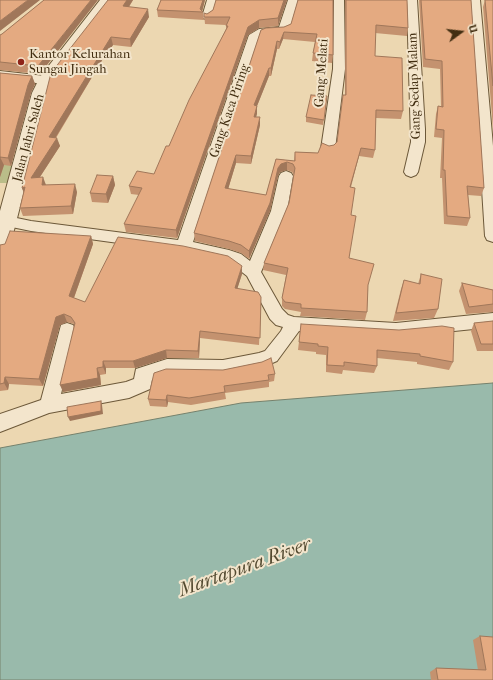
<!DOCTYPE html>
<html>
<head>
<meta charset="utf-8">
<style>
  body { margin:0 }
  #map { position:relative; width:493px; height:680px; overflow:hidden; background:#ecd7b1; font-family:"IM FELL French Canon",serif }
  canvas { display:block }
  .north { position:absolute; left:441px; top:12px; width:40px; height:40px; -webkit-text-stroke:3px #f3e5cc; paint-order:stroke; rotate:75deg; font-size:11px; font-weight:700; line-height:16px; text-align:center; color:#422e11 }
  .north::after { content:''; display:block; margin:auto; width:14px; height:18px; background:#422e11; clip-path:polygon(50% 0,100% 100%,50% 72%,0 100%) }
</style>
</head>
<body>
<div id="map">
<canvas width="493" height="680"></canvas>
<div class="north">U</div>
</div>
<script>
const g = document.querySelector('canvas').getContext('2d');
g.lineJoin = 'round';
function paint(path, color) {
  g.fillStyle = color;
  g.fill(path, 'evenodd');
}
function poly(rows) {
  const path = new Path2D();
  for (const r of rows) {
    path.moveTo(r[0], r[1]);
    for (let i = 2; i < r.length; i += 2) path.lineTo(r[i], r[i + 1]);
  }
  return path;
}
function stroke(path, color, width, dash) {
  g.strokeStyle = color;
  g.lineWidth = width;
  g.lineCap = dash ? 'butt' : 'round';
  g.setLineDash(dash || []);
  g.stroke(path);
}
function write(font, color, halo, rows, align = 'center') {
  g.font = font + ' "IM FELL French Canon",serif';
  g.lineWidth = 4;
  g.setLineDash([]);
  g.textBaseline = 'middle';
  g.strokeStyle = halo;
  g.fillStyle = color;
  for (const [text, x, y, turn = 0] of rows) {
    g.save();
    g.translate(x, y);
    g.rotate((+turn || 0) * Math.PI / 180);
    g.textAlign = isNaN(turn) ? turn : align;
    if (halo) g.strokeText(text, 0, 0);
    g.fillText(text, 0, 0);
    g.restore();
  }
}
paint(poly([
  [0,163,17,165,12,183,0,183]
]), '#babd89');
const water = poly([
  [493,383,493,680,0,680,0,448,241,403,493,383]
]);
paint(water, '#99baab');
stroke(water, '#76826d', 1);
const minor = poly([
  [207,0,217,0,212,17,207,20,202,17,207,0],
  [288,0,298,0,290,30,284,33,265,34,260,37,193,242,229,250,241,254,250,261,271,211,279,176,281,173,286,171,291,173,293,176,287,211,261,272,282,309,288,315,294,317,396,323,493,313,493,327,396,337,299,331,277,361,261,368,223,376,167,375,152,380,150,389,129,398,49,413,0,432,0,414,41,400,61,325,67,323,73,325,76,330,61,394,126,382,134,379,136,369,167,359,223,360,259,353,265,351,281,331,283,327,276,325,270,319,247,276,229,262,184,252,31,231,2,225,0,220,2,217,7,216,31,221,178,240,249,35,259,29,279,27,288,0],
  [334,0,344,0,345,69,335,149,333,152,328,153,323,152,321,149,333,69,334,0],
  [407,0,417,0,425,129,425,142,418,172,416,175,411,177,406,175,404,172,411,142,407,0],
  [470,0,480,0,493,146,493,242,487,240,485,236,470,0],
  [0,71,45,76,51,80,45,84,0,79,0,71]
]);
const tertiary = poly([
  [100,0,113,0,52,80,10,246,7,251,0,253,0,211,32,93,40,77,100,0]
]);
stroke(minor, '#6c5839', 2);
stroke(tertiary, '#6c5839', 2);
paint(minor, '#f3e5cc');
paint(tertiary, '#f3e5cc');
paint(poly([
  [44,0,40,74,0,70,0,35,2,34],
  [108,0,133,0,129,7,149,17,131,47,113,45,104,57,56,138,60,146,40,177,46,185,77,192,73,214,23,216,20,208,24,193,22,188],
  [161,0,205,0,202,11,203,12,204,20,158,17,157,10],
  [216,0,287,0,278,26,259,28,248,35,177,238,126,232,124,224,139,195,131,194,129,186,154,174,169,146,226,29,226,25,205,24,204,13,207,14,213,10],
  [298,0,333,55,332,63,312,61,313,53,315,42,283,39,279,49,277,49,271,76,269,76,257,106,256,117,260,125,251,164,236,163,228,189,266,195,276,159,294,161,295,152,318,153,329,146,334,145,337,142,345,95,345,0,407,0,408,28,407,36,375,33,375,56,403,111,401,119,376,118,375,150,373,158,359,156,351,187,351,215,349,258,368,285,367,312,365,320,300,316,301,312,285,309,282,306,282,298,286,275,263,270,264,263,289,203,294,175,292,172,287,170,280,172,278,176,270,211,249,259,241,253,229,249,195,241,194,233,261,30,284,27,291,24],
  [419,0,471,0,484,188,481,196,468,195,470,218,467,226,444,224,442,178,440,178,442,138,434,137,436,114,438,106,441,107,440,69,423,67],
  [485,0,493,0,493,128,483,7],
  [0,73,32,76,35,84,31,93,11,166,4,165,0,177],
  [327,96,323,125,306,122,306,117],
  [113,176,115,185,108,203,92,202,90,193],
  [91,236,93,244,74,298,85,302,242,274,237,289,261,297,259,345,200,338,199,358,167,358,135,368,106,368,106,374,100,375,101,385,63,392,74,324,67,322,60,325,43,386,9,384,8,390,0,391,0,245],
  [421,274,438,309,434,318,393,321,401,289,404,280,418,284],
  [462,283,493,290,493,312,466,314,459,291],
  [493,321,493,351,477,351,471,331,474,323],
  [301,324,453,362,449,370,417,364,417,362,377,358,377,366,374,373,343,370,342,374,326,372,326,355,316,354,316,352,298,350],
  [262,362,275,374,274,381,269,382,269,387,225,393,226,399,191,405,168,402,167,407,150,406,148,399,223,370],
  [480,636,493,680,431,680,430,672,436,668,478,670,473,640]
]), '#c4926f');
paint(poly([
  [28,0,40,0,0,31,0,21],
  [91,0,98,0,40,74,38,66],
  [127,0,133,0,124,14,123,6],
  [203,0,205,0,202,12,200,9],
  [284,0,287,0,278,26,278,18],
  [148,9,149,17,131,47,130,39],
  [259,20,259,28,248,35,177,238,176,230,248,27],
  [284,32,283,39,279,49,280,42],
  [111,37,113,45,104,57,51,145,49,137,103,50],
  [277,41,277,49,271,76,271,68],
  [269,68,269,76,257,106,257,114,254,125,254,105],
  [32,76,35,84,31,93,11,166,8,158,28,85],
  [260,117,260,125,251,164,251,156],
  [57,138,60,146,34,186,31,178],
  [361,148,359,156,348,195,350,187],
  [236,155,236,163,226,196,225,188],
  [0,157,4,165,0,177],
  [287,162,287,170,280,172,278,176,270,211,249,259,249,251,278,168,281,164],
  [113,176,115,185,108,203,106,194],
  [43,177,46,185,42,185],
  [75,184,77,192,73,214,71,206],
  [25,187,25,196,22,188],
  [91,236,93,244,72,303,69,296],
  [242,266,242,274,235,296,235,288],
  [64,314,67,322,60,325,43,386,39,379,56,317],
  [200,331,200,338,199,358,198,351],
  [166,350,167,358,135,368,133,361],
  [103,361,106,368,106,374,103,367],
  [97,368,100,375,101,385,63,392,60,385],
  [5,377,9,384,8,390,4,383],
  [167,395,168,402,167,407,166,400],
  [101,401,102,405,103,414,70,421,68,417]
]), '#a0775a');
const building = poly([
  [0,0,28,0,0,21,0,0],
  [44,0,91,0,38,66,0,62,0,35,2,34,44,0],
  [108,0,127,0,123,6,148,9,130,39,111,37,103,50,49,137,57,138,31,178,43,177,42,185,75,184,71,206,20,208,25,187,22,188,51,73,108,0],
  [161,0,203,0,200,9,203,12,157,10,161,0],
  [216,0,284,0,278,18,259,20,248,27,176,230,124,224,142,188,129,186,137,171,154,174,166,146,169,146,189,100,228,26,226,26,230,17,204,17,204,13,207,14,213,10,216,0],
  [298,0,333,0,333,55,313,53,317,34,284,32,280,42,277,41,271,68,269,68,254,105,257,106,254,117,260,117,251,156,236,155,225,188,266,195,276,159,295,161,295,152,318,153,322,143,329,146,334,145,337,142,343,95,346,95,346,0,407,0,408,28,376,25,375,56,402,58,403,111,376,110,375,150,361,148,350,187,355,188,351,215,356,216,349,258,374,264,368,285,367,312,301,308,301,304,285,302,282,298,288,268,264,263,289,203,295,168,293,164,287,162,281,164,278,168,270,203,249,251,241,245,229,241,194,233,261,30,266,28,284,27,291,24,298,0],
  [421,0,471,0,484,188,467,186,470,218,447,216,445,170,443,170,444,130,436,129,438,106,443,107,442,61,425,59,421,0],
  [485,0,493,0,493,86,485,0],
  [0,73,32,76,28,85,8,158,0,157,0,158,0,73],
  [311,95,327,96,324,120,306,117,311,95],
  [97,175,113,176,106,194,90,193,97,175],
  [10,231,91,236,69,296,85,302,118,237,183,246,228,256,242,266,235,288,258,292,261,297,260,338,200,331,198,351,166,350,133,361,103,361,103,367,97,368,98,378,60,385,75,323,71,317,64,314,56,317,39,379,5,377,4,383,0,384,0,245,5,244,10,231],
  [421,274,442,279,438,309,396,313,404,280,420,284,421,274],
  [462,283,493,290,493,304,469,307,462,283],
  [493,321,493,344,481,344,474,323,493,321],
  [301,324,399,330,442,326,454,328,453,362,420,356,420,354,377,350,377,366,344,362,344,366,327,365,328,347,318,346,318,344,299,342,301,324],
  [271,358,275,374,268,375,269,380,224,386,225,392,189,398,167,395,166,400,148,399,154,373,166,369,223,370,262,362,271,358],
  [101,401,101,411,68,417,67,407,101,401],
  [480,636,493,637,493,680,438,680,436,668,486,670,480,636]
]);
paint(building, '#e4aa81');
stroke(building, '#a0775a', 1);
for (const [x, y, r, color] of [
  [21,62,4,"#8f2418"]
]) {
  const dot = new Path2D();
  dot.arc(x, y, r, 0, 2 * Math.PI);
  g.fillStyle = color;
  g.fill(dot);
  stroke(dot, '#f3e5cc', 1.5);
}
write('13px', '#422e11', '#f3e5cc', [
  ["Kantor Kelurahan",29,55],
  ["Sungai Jingah",29,70]
], 'left');
write('13px', '#422e11', '#f3e5cc', [
  ["Gang Melati",322,73,-86],
  ["Gang Sedap Malam",415,86,-92],
  ["Gang Kaca Piring",230,111,-71],
  ["Jalan Jahri Saleh",29,138,-75]
]);
write('italic 19px', '#534a30', '#f3e5cc', [
  ["Martapura River",245,568,-20]
]);
</script>
</body>
</html>
